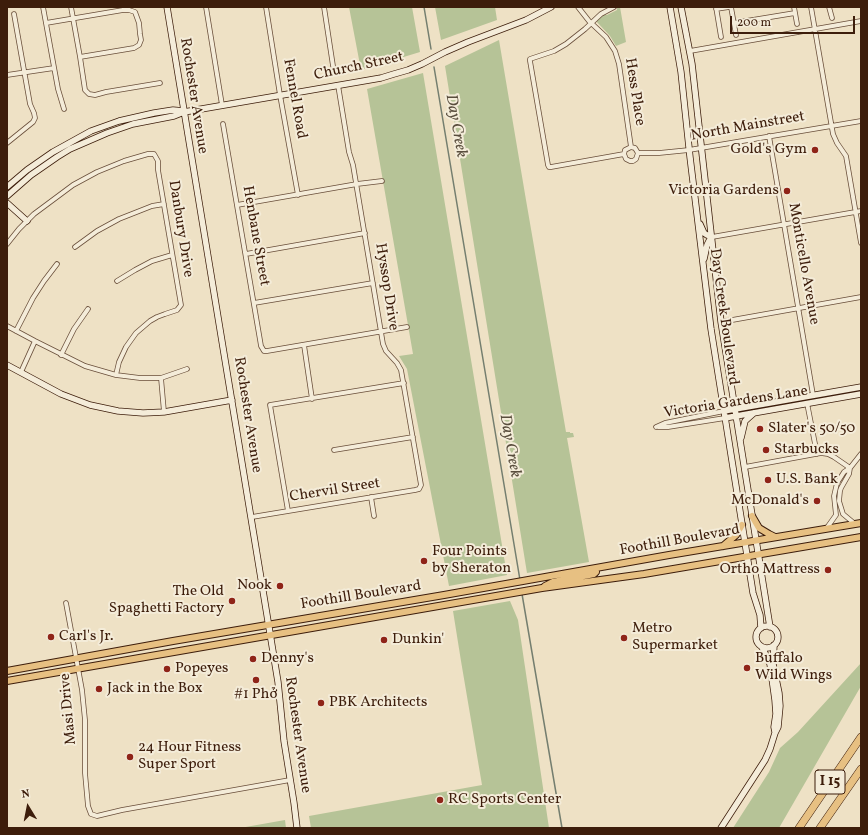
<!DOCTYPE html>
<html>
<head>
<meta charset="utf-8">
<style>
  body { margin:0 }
  #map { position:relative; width:868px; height:835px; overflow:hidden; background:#eee1c5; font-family:Vollkorn,serif }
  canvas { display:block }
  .frame { position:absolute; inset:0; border:8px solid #3d1d0b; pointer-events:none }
  .north { position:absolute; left:8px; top:787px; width:40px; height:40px; -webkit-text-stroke:3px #f4ecd9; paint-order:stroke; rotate:350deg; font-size:11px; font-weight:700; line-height:16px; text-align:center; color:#3d1d0b }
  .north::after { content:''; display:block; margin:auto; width:14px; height:18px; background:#3d1d0b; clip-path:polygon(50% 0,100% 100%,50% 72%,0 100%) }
  .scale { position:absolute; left:730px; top:16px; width:125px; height:18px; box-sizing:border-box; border:2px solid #3d1d0b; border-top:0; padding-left:5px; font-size:12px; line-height:14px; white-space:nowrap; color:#3d1d0b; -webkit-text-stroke:3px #f4ecd9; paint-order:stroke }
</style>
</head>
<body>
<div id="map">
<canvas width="868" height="835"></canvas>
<div class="frame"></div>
<div class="north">N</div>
<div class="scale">200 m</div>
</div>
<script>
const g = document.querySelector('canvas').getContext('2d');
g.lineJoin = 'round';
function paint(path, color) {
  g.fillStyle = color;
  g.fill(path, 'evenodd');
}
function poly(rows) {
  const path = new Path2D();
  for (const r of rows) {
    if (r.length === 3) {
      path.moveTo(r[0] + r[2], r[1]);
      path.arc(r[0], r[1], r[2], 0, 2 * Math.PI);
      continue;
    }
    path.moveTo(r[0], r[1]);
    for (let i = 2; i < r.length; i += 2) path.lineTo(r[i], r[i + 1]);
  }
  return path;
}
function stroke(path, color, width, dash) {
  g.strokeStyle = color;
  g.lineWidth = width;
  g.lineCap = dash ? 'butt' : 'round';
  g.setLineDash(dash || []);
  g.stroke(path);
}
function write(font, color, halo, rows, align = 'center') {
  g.font = font + ' Vollkorn,serif';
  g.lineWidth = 4;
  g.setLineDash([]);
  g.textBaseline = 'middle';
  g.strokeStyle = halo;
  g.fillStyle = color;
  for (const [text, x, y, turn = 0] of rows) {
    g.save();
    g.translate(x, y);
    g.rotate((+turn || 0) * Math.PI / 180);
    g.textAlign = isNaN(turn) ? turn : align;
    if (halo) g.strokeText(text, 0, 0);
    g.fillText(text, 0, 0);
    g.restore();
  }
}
paint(poly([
  [349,7,412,7,420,52,361,70],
  [435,7,495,7,497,20,441,40],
  [620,7,626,42,616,46,610,36,596,21,604,15,607,15,617,10,617,8],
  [499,40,526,200,566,432,570,432,570,433,573,433,574,437,567,438,589,562,527,573,445,66],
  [423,73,507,575,449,586,407,369,399,356,413,354,367,89],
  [510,601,518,620,549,828,311,828,309,816,482,785,461,661,453,611],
  [861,663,861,686,779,828,733,828,769,772,780,748,798,732],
  [285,820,286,828,240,828]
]), '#b6c397');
stroke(poly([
  [424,7,431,49],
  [434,67,520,580],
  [522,594,562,828]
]), '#747e6f', 1.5);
const street = poly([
  [43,7,58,89,64,109],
  [71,7,80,57,85,90,89,94,95,95,106,92,160,83],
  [206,7,222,105],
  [266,7,280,95,298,195],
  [324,7,333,66],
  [578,7,589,21,606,37,615,51,619,64,631,147],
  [614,7,601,14,585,29,566,44,554,51,530,59,530,61,548,165,549,167,551,167,624,154],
  [716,7,721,37],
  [731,7,736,35],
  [794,7,797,24],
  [811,7,833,134,837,143,846,156,861,243],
  [829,7,832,18],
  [716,9,729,7],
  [46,23,123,10,129,10,135,12,139,23,140,34,141,40,139,45,134,48,80,57],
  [734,23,795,13],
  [690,51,861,21],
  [7,75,54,68],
  [223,124,260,340,261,346,264,351,267,351,407,327],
  [769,136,813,395],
  [7,143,33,122,35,118,34,113,30,104,14,14],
  [631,147,635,148,638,153],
  [638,153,659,153,689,150,861,121],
  [624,154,626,159,630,161,633,161,636,159,638,153],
  [624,154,625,150,631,147],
  [237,205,357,184,382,181],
  [712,237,861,211],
  [7,244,19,229,34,214,73,185,97,172,124,161,148,154,154,154,158,161,158,170,181,305,177,310,165,314,157,317,150,321,136,333,126,347,119,362,116,375],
  [75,247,97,231,119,219,152,206,164,204],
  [246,254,365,233],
  [117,281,135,270,152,261,172,255],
  [254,303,373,283],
  [721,322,861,297],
  [7,326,35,341,85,366,116,375,140,378,161,378,187,369],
  [16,331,33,298,44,281,57,264],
  [304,345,312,399],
  [61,355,74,329,88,309],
  [21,372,35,341],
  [161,378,164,412],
  [807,403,817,454],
  [656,427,665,423,724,411],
  [658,427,668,427,725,418],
  [334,450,413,437],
  [745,467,821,453,828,454,834,457,850,468],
  [850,468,849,474,841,488,840,491,839,501,843,514,855,524],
  [371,497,374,516],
  [288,511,270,405,404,383],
  [252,517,415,490,419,489,421,485,401,370,397,363,386,351,383,344,353,165,349,152,338,85],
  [826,529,836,515,834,496,837,483,844,472,850,468,861,454],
  [66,603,82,690,85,720,85,773,88,806,91,814,97,816,122,810,290,780]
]);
const secondary = poly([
  [167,7,278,682,284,741,294,803,297,828],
  [670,7,681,72,690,157,711,329,753,593,760,615,761,628],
  [681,7,692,64,721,322,770,627],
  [7,187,27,170,53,152,91,131,119,121,154,113,173,110,184,111],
  [7,196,31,175,57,157,70,149,107,133,133,124,174,116,184,112,381,78,394,74,408,70,422,64,445,52,468,42,526,20,551,7],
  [7,203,27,221],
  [700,224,704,233,707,235,712,237],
  [704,259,707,245,711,237],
  [7,365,61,394,90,405,118,411,143,413,164,412,232,400],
  [724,411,861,387],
  [725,418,861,394],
  [741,438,745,421,754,413],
  [767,637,11],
  [762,647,770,664,775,700,776,714,774,727,775,732],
  [721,828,765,760,770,749,775,733,778,727,780,706,779,693,773,664,774,645]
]);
const primary = poly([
  [752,516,759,528,769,534,775,537],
  [723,546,736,535,742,525],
  [545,586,553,582,594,574,596,572,596,569],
  [7,671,173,641,444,595,669,555,861,523],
  [7,681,542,588,644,574,861,537]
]);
const highway = poly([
  [799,828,861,737],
  [820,828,861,769]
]);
stroke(street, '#694e3a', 5.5);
stroke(secondary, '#3d1d0b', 7);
stroke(primary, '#3d1d0b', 8);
stroke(highway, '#3d1d0b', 8);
stroke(street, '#f4ecd9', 4);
stroke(secondary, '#f4ecd9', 5.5);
stroke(primary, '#e7c082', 6);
stroke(highway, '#e7c082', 7);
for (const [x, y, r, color] of [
  [815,150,4,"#8f2418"],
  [787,191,4,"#8f2418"],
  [760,429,4,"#8f2418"],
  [766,450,4,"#8f2418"],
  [768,480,4,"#8f2418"],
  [817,501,4,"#8f2418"],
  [424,561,4,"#8f2418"],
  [828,570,4,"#8f2418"],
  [280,586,4,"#8f2418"],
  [232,601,4,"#8f2418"],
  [51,637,4,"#8f2418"],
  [624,638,4,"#8f2418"],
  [384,640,4,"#8f2418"],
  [253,659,4,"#8f2418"],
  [747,668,4,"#8f2418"],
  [167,669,4,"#8f2418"],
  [256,680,4,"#8f2418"],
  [99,689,4,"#8f2418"],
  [321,703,4,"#8f2418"],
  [130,757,4,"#8f2418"],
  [440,800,4,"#8f2418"]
]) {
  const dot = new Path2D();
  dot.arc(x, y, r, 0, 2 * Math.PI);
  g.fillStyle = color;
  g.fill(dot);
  stroke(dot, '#f4ecd9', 1.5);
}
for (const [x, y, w] of [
  [830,782,30]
]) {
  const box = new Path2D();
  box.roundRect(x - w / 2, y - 12, w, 24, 3);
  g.fillStyle = '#f4ecd9';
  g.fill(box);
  stroke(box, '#3d1d0b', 1);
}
write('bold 14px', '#3d1d0b', null, [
  ["I 15",830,782]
]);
write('15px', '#3d1d0b', '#f4ecd9', [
  ["Church Street",359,67,-12],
  ["Hess Place",634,92,81],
  ["Rochester Avenue",193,96,81],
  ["Fennel Road",294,99,80],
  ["North Mainstreet",748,127,-10],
  ["Danbury Drive",180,229,81],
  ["Henbane Street",255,236,80],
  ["Monticello Avenue",803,264,80],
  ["Hyssop Drive",386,287,81],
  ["Day Creek Boulevard",723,317,82],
  ["Victoria Gardens Lane",736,403,-9],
  ["Rochester Avenue",247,415,81],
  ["Chervil Street",335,491,-9],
  ["Foothill Boulevard",680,541,-10],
  ["Foothill Boulevard",361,596,-9],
  ["Masi Drive",69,709,-95],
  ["Rochester Avenue",297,735,82]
]);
write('15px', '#3d1d0b', '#f4ecd9', [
  ["Gold's Gym",807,150,"right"],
  ["Victoria Gardens",779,191,"right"],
  ["Slater's 50/50",768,429],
  ["Starbucks",774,450],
  ["U.S. Bank",776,480],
  ["McDonald's",809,501,"right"],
  ["Four Points",432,552],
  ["by Sheraton",432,569],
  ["Ortho Mattress",820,570,"right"],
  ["Nook",272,586,"right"],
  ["The Old",224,592,"right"],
  ["Spaghetti Factory",224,609,"right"],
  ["Metro",632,629],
  ["Supermarket",632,646],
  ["Carl's Jr.",59,637],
  ["Dunkin'",392,640],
  ["Denny's",261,659],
  ["Buffalo",755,659],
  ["Wild Wings",755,676],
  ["Popeyes",175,669],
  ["Jack in the Box",107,689],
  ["#1 Phở",256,695,"center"],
  ["PBK Architects",329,703],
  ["24 Hour Fitness",138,748],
  ["Super Sport",138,765],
  ["RC Sports Center",448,800]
], 'left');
write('italic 16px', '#594d3d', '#f4ecd9', [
  ["Day Creek",455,126,80],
  ["Day Creek",509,446,80]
]);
</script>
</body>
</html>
